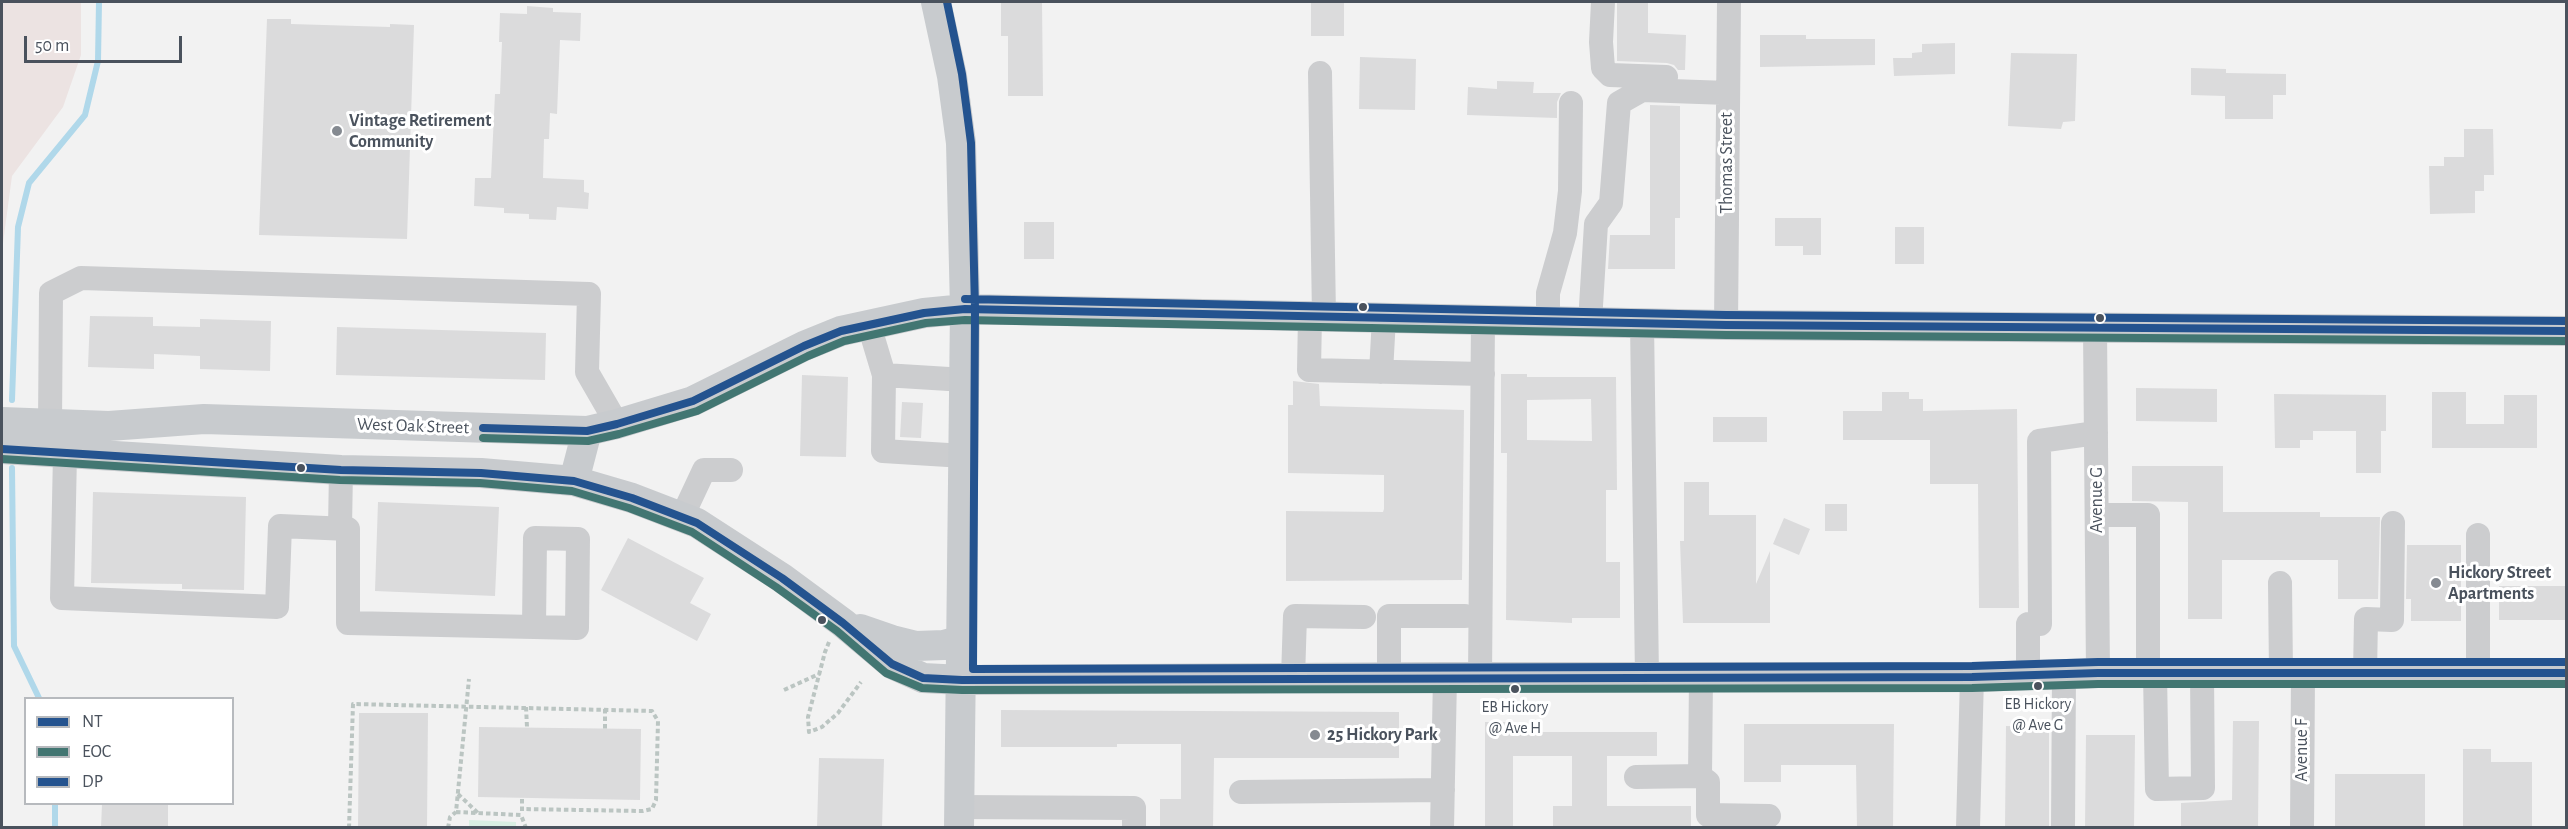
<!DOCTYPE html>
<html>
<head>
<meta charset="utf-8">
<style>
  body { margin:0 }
  #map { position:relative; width:2568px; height:829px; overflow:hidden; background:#f2f2f2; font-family:"Alegreya Sans",sans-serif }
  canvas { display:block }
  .frame { position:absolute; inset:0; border:3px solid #4a525d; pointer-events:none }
  .legend { position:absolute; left:24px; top:697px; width:210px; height:108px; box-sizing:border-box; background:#fff; border:2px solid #b7babe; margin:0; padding:8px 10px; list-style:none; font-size:18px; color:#4a525d }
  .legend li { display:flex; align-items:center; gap:12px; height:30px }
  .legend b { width:30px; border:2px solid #b7babe }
  .scale { position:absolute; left:24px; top:36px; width:158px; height:27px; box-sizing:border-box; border:3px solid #4a525d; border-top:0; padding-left:8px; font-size:18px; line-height:21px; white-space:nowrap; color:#4a525d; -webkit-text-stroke:4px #fff; paint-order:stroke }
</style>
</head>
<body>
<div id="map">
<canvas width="2568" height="829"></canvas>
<div class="frame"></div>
<ul class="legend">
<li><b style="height:8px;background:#24538f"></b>NT</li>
<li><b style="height:8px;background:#427672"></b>EOC</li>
<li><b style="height:8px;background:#24538f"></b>DP</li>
</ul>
<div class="scale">50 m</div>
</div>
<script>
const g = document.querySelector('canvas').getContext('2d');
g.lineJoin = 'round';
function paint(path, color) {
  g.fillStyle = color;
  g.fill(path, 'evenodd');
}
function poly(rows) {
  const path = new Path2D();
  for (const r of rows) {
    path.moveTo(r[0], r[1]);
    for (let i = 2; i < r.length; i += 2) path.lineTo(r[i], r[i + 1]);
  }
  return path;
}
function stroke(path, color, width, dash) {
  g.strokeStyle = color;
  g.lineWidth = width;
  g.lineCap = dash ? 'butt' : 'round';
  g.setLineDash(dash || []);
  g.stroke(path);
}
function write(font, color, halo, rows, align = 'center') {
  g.font = font + ' "Alegreya Sans",sans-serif';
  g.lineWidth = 6;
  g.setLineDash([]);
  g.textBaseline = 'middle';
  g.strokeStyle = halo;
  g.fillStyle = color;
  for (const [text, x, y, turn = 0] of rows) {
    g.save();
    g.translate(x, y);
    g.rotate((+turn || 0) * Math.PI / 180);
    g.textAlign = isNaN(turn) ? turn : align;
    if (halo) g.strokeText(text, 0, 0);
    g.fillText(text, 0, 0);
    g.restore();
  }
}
paint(poly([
  [2,2,81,2,81,55,63,107,12,176,3,243]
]), '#ece3e2');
paint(poly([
  [469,820,516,822,516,827,469,827]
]), '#d9efe3');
stroke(poly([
  [12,400,18,227,29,183,85,115,98,61,99,2],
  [12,468,14,646,39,698],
  [55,804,55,828]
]), '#b0d8ea', 6);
paint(poly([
  [1001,2,1042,2,1043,96,1008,96,1008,36,1001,36],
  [1311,2,1344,2,1344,36,1311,36],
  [1617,2,1648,2,1648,33,1686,35,1685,70,1678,70,1674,65,1667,63,1617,61],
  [527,6,553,8,553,12,581,13,580,41,560,40,557,114,550,113,549,139,544,139,543,178,584,180,584,192,589,193,588,209,557,207,556,220,529,219,529,214,504,213,504,208,474,206,475,178,491,178,495,94,500,94,502,42,499,42,500,13,527,14],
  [267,19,291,19,291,24,390,27,390,24,414,25,407,239,259,235],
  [1760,35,1806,35,1806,39,1875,39,1875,65,1760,67],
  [1955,43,1955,74,1894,76,1893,58,1912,58,1912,53,1922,52,1922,44],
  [2011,53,2077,54,2075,121,2063,122,2061,129,2008,126],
  [1360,57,1416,59,1415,110,1359,109],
  [2191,68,2226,69,2226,73,2286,74,2286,95,2273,95,2273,119,2225,119,2225,96,2191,95],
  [1497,81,1534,82,1533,93,1561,93,1557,102,1557,118,1467,115,1468,87,1497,89],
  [1650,105,1680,106,1680,218,1675,218,1675,269,1608,269,1610,235,1650,235],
  [2464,129,2493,129,2494,175,2484,175,2484,191,2475,191,2475,213,2430,214,2429,166,2444,166,2444,157,2464,157],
  [1775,218,1821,218,1821,255,1803,255,1803,246,1775,246],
  [1024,222,1054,222,1054,259,1024,259],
  [1895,227,1924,227,1924,264,1895,264],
  [90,316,153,317,153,326,200,327,200,319,271,321,270,371,200,369,200,356,154,354,154,369,88,367],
  [337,327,546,333,545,380,336,375],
  [1501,374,1527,374,1527,377,1616,377,1617,490,1606,490,1606,562,1620,562,1620,618,1572,618,1572,623,1506,620,1507,453,1501,453],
  [1591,399,1592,441,1527,440,1527,400],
  [802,375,848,377,846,457,800,456],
  [1293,381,1319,384,1320,406,1464,410,1462,580,1286,581,1286,511,1383,512,1384,509,1384,475,1288,473,1288,405,1293,405],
  [2136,388,2217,389,2217,422,2136,421],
  [1882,392,1909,392,1909,399,1923,399,1923,411,2017,409,2019,608,1979,608,1978,484,1930,484,1930,440,1843,440,1843,411,1882,411],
  [2432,392,2466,392,2466,424,2504,424,2504,395,2537,395,2537,448,2432,448],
  [2274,394,2386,395,2386,431,2381,431,2381,473,2356,473,2356,431,2313,431,2313,440,2300,440,2300,448,2275,448],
  [902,402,923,403,921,438,900,437],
  [1713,417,1767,417,1767,442,1713,442],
  [2132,466,2223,466,2223,512,2320,512,2320,517,2380,517,2378,599,2338,599,2338,560,2222,560,2222,619,2188,619,2188,502,2132,501],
  [1684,482,1709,482,1709,515,1756,515,1756,584,1770,551,1770,623,1683,623,1680,541,1684,541],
  [93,492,246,497,244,590,182,589,182,584,91,583],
  [378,502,499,507,495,596,375,591],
  [1825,504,1847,504,1847,531,1825,531],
  [1784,518,1810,529,1799,555,1773,544],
  [628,538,704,578,690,603,711,614,697,641,601,590],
  [2407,545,2461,545,2461,621,2411,621,2411,599,2406,599],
  [2499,586,2566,586,2566,620,2499,620],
  [1001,710,1399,712,1399,758,1214,758,1213,828,1160,828,1160,799,1181,799,1181,744,1117,744,1117,747,1001,747],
  [359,713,428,713,427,828,358,828],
  [2233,721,2259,721,2258,828,2181,828,2181,803,2232,800],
  [1485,722,1513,722,1513,732,1657,732,1657,756,1607,756,1607,806,1691,806,1691,828,1553,828,1553,806,1572,806,1572,756,1513,756,1513,828,1485,828],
  [1744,724,1894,724,1893,828,1857,828,1856,765,1781,765,1781,782,1744,782],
  [2006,726,2049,727,2049,828,2005,828],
  [479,727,641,729,640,800,478,797],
  [2086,735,2135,735,2134,828,2085,828],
  [2463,749,2491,749,2491,762,2532,762,2532,828,2463,828],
  [819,758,884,759,882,828,817,828],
  [2335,774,2425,774,2425,828,2335,828],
  [102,804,168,804,168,828,101,828]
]), '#dbdbdc');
stroke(poly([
  [829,642,825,652,808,717,809,732,822,727,838,713,861,682],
  [784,690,819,674],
  [526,707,527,727],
  [605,709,605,729],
  [458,794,478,813],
  [522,811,522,798],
  [456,812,521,815,526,828],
  [349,828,353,704,652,711,658,721,656,800,652,809,643,811,522,809],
  [448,828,450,817,456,812,469,679]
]), '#bbc5c2', 4, [4.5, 3]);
stroke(poly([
  [1603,2,1601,42,1603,68,1610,75,1666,77],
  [1320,73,1324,316],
  [1310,316,1309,370,1483,374],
  [1548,321,1548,293,1565,233,1570,191,1571,103],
  [1590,322,1596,224,1611,203,1619,103,1642,90,1728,93],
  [1642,323,1647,677],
  [869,325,884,375,883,451,964,456],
  [1726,325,1729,2],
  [2095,328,2098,673],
  [1381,372,1384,318],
  [884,375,965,380],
  [50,424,51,293,81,278,589,294,587,372,617,424],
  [65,454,62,598,277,607,280,526,348,529,348,623,534,627,577,628,578,539,535,538,534,627],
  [2097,515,2148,515,2148,673],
  [682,517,704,470,731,470],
  [340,528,341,470],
  [2478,535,2478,672],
  [2280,583,2281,673],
  [2155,673,2157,789,2203,788,2202,673],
  [2365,673,2366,619,2392,620,2393,523],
  [2028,675,2028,624,2040,624,2039,441,2096,433],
  [1389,677,1389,616,1465,616],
  [1480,677,1483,320],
  [1701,677,1700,776,1708,782,1708,815,1769,816],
  [1293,678,1295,616,1364,617],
  [1636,777,1700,776],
  [1241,792,1443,790],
  [960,807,1134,808,1134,828],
  [1442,828,1445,677],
  [1968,828,1972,677],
  [2063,828,2064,674],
  [2302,828,2303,673]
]), '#cccdcf', 24);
stroke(poly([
  [936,2,952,76,961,143,965,309,959,828],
  [2,422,109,426,204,419,587,431,617,424,693,401,804,346,841,331,924,313,965,309,1726,325,2566,331],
  [2,449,341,470,481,473,574,481,632,498,697,523,782,578,843,623,892,664,923,678,962,680,1445,677,1972,677,2098,673,2566,673],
  [574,481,587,431],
  [860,629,892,640,916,646,944,645,962,640]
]), '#c8cbce', 30);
stroke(poly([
  [483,428,587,431,617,424,693,401,804,346,841,331,924,313,965,309,1726,325,2566,331],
  [2,449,341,470,481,473,574,481,632,498,697,523,782,578,843,623,892,664,923,678,962,680,1972,677,2098,673,2566,673]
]), '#24538f', 8);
stroke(poly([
  [483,438,588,441,619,434,697,411,808,356,844,341,926,323,965,320,1726,335,2566,341],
  [2,459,340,480,480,483,572,491,629,508,692,532,776,587,837,631,886,673,922,688,962,690,1972,688,2098,684,2566,684]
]), '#427672', 8);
stroke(poly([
  [947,2,962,74,971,143,975,309,973,669,1972,666,2098,662,2566,662],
  [965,299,1726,315,2566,321]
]), '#24538f', 8);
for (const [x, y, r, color] of [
  [337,131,6,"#858a91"],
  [1363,307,5,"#4a525d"],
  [2100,318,5,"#4a525d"],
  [301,468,5,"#4a525d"],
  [2436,583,6,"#858a91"],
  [822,620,5,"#4a525d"],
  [2038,686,5,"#4a525d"],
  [1515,689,5,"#4a525d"],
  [1315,735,6,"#858a91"]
]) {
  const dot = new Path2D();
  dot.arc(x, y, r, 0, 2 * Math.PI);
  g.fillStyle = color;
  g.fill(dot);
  stroke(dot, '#fff', 2);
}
write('16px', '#4a525d', '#fff', [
  ["EB Hickory",2038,704],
  ["@ Ave G",2038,725],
  ["EB Hickory",1515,707],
  ["@ Ave H",1515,728]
]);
write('bold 18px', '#4a525d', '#fff', [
  ["Vintage Retirement",349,121],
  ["Community",349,142],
  ["Hickory Street",2448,573],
  ["Apartments",2448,594],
  ["25 Hickory Park",1327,735]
], 'left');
write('18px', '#4a525d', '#fff', [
  ["Thomas Street",1727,163,-90],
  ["West Oak Street",413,426,2],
  ["Avenue G",2097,500,-90],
  ["Avenue F",2302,750,-90]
]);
</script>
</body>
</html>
